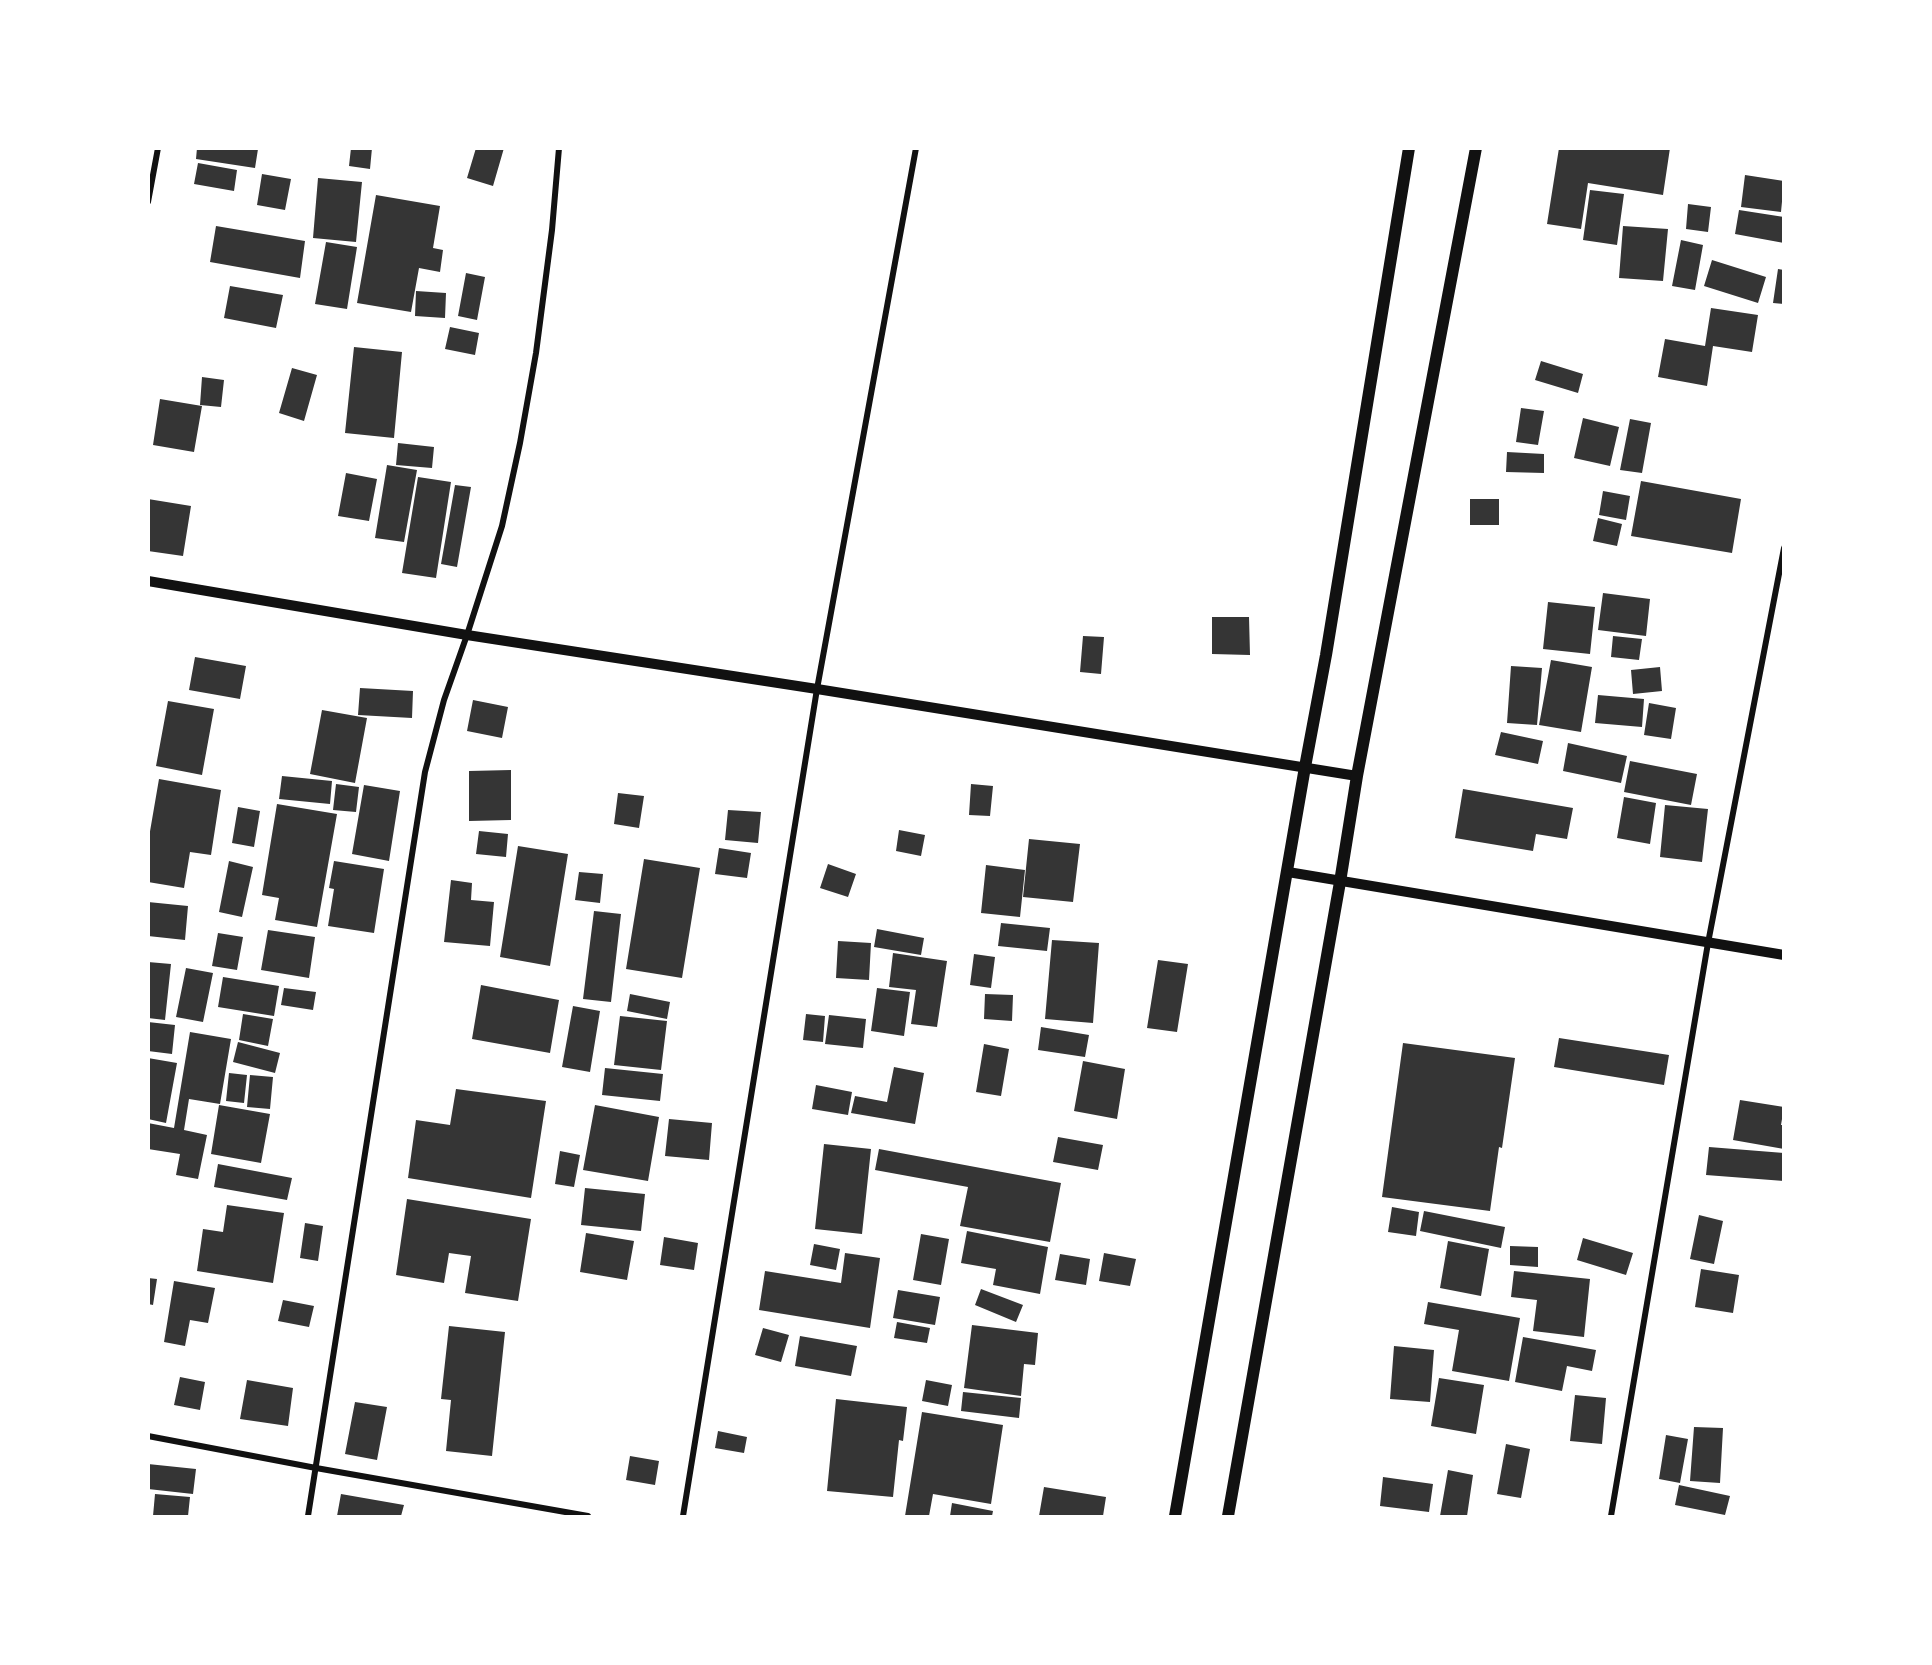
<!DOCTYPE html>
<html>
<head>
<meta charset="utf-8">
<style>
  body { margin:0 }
  #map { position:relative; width:1932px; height:1665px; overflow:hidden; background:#fff; font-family:Inter,sans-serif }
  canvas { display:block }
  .frame { position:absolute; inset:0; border:150px solid #fff; pointer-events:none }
</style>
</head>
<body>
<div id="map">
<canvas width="1932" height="1665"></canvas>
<div class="frame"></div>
</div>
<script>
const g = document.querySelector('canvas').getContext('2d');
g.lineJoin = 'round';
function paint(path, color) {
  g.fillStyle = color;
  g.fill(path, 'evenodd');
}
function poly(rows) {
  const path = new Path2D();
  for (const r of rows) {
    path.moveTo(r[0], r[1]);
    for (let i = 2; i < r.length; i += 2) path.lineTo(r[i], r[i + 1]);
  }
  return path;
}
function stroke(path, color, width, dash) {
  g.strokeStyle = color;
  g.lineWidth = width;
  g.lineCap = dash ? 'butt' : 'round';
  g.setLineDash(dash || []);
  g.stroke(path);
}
paint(poly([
  [197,148,253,148,258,149,255,168,196,159],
  [351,148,372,148,370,169,349,166],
  [476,148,504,148,493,186,467,178],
  [1559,148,1670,148,1663,195,1588,183,1581,229,1547,224],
  [198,163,237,170,234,191,194,184],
  [262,174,291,179,285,210,257,205],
  [1745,175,1784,181,1781,212,1741,207],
  [318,178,362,182,356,242,313,238],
  [1590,190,1624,194,1617,245,1583,240],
  [376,195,440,206,433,248,443,250,440,272,419,268,411,312,357,303],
  [1688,204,1711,207,1708,232,1686,229],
  [1739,210,1784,217,1784,243,1735,234],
  [216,226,305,241,300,278,210,262],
  [1623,226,1668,229,1663,281,1619,278],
  [1681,240,1703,245,1695,290,1672,286],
  [326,242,357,247,347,309,315,304],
  [1712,260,1766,277,1758,303,1704,286],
  [1778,269,1784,270,1784,304,1773,303],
  [466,273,485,277,477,320,458,316],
  [230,286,283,295,276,328,224,318],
  [416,291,446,293,445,318,415,316],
  [1711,308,1758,315,1752,352,1713,346,1707,386,1658,377,1665,339,1705,346],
  [450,327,479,333,475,355,445,349],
  [354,347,402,352,394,438,345,433],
  [1541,361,1583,374,1578,393,1535,380],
  [292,368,317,375,304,421,279,413],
  [202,377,224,380,221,407,200,405],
  [160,399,202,406,194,452,153,445],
  [1521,408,1544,411,1538,445,1516,442],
  [1583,418,1619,427,1610,466,1574,458],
  [1630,419,1651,423,1642,473,1620,470],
  [398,443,434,447,432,468,396,465],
  [1507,452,1544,454,1544,473,1506,472],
  [387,465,417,470,404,542,375,538],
  [346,473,377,479,369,521,338,516],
  [418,477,451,482,436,578,402,573],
  [1641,481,1741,499,1732,553,1631,536],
  [455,485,471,487,457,567,441,564],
  [1603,491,1630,496,1626,520,1599,515],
  [148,499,191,506,183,556,148,551],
  [1470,499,1499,499,1499,525,1470,525],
  [1598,518,1622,524,1617,546,1593,541],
  [1603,593,1650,599,1646,636,1598,630],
  [1548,602,1595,607,1590,654,1543,649],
  [1212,617,1249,617,1250,655,1212,654],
  [1083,636,1104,637,1101,674,1080,672],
  [1613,636,1642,639,1639,660,1611,657],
  [195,657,246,666,240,699,189,690],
  [1551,660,1592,667,1581,732,1539,725],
  [1511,666,1542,668,1537,725,1507,723],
  [1660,667,1662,691,1633,694,1631,670],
  [360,688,413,691,412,718,358,715],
  [1598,695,1644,699,1642,727,1595,723],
  [473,700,508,707,502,738,467,731],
  [168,701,214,709,202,775,156,766],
  [1649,703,1676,708,1671,739,1644,735],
  [322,710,367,718,355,783,310,774],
  [1501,732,1543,741,1538,764,1495,755],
  [1568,743,1627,756,1621,783,1563,771],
  [1630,761,1697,774,1691,805,1624,792],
  [511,770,511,820,469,821,469,771],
  [282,776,332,781,330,804,279,799],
  [159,779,221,790,211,855,190,852,184,888,148,882,148,843],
  [336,784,359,787,356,812,333,810],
  [971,784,993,786,990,816,969,815],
  [364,785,400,791,389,861,352,854],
  [1463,789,1573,808,1567,839,1536,834,1533,851,1455,838],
  [618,793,644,796,639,828,614,824],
  [1624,797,1656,803,1650,844,1617,838],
  [277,804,337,814,317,927,275,920,279,898,262,895],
  [1665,805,1708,809,1702,862,1660,857],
  [238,807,260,811,254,847,232,843],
  [728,810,761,812,758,843,725,840],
  [899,830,925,835,921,856,896,851],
  [479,831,508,834,506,857,476,854],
  [1029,839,1080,844,1073,902,1023,897],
  [518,846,568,854,550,966,500,957],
  [719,848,751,853,747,878,715,874],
  [644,859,700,868,682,978,626,969],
  [229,861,253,867,242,917,219,912],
  [334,861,384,869,374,933,328,926,334,889,329,888],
  [828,864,856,874,848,897,820,888],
  [986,865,1025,870,1020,917,981,913],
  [579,872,603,874,600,903,575,900],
  [451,880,472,883,471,900,494,902,490,946,444,942],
  [148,902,188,906,185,940,148,936],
  [594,911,621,914,611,1002,583,999],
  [1001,923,1050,928,1047,951,998,946],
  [877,929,924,938,921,955,874,947],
  [268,930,315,937,309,978,261,970],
  [218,933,243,937,237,970,212,966],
  [1052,940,1099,943,1093,1023,1045,1019],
  [838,941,871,943,869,980,836,978],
  [893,953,947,961,937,1027,911,1024,916,990,889,987],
  [974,954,995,957,991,988,970,985],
  [1158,960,1188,964,1177,1032,1147,1028],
  [148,962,171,964,165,1020,148,1018],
  [186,968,213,973,203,1022,176,1017],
  [223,977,279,986,274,1016,218,1007],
  [481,985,559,1000,550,1053,472,1039],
  [284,988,316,992,313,1010,281,1005],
  [877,988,910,992,904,1036,871,1031],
  [630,994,670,1002,667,1019,627,1011],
  [985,994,1013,995,1012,1021,984,1019],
  [573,1006,600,1011,590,1072,562,1067],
  [243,1014,273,1019,268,1046,239,1040],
  [806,1014,825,1016,823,1042,803,1040],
  [829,1015,866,1019,863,1048,825,1044],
  [620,1016,667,1021,661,1070,614,1065],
  [148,1022,175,1025,172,1054,148,1051],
  [1041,1027,1089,1035,1085,1057,1038,1050],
  [190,1032,231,1039,220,1104,189,1099,184,1130,207,1135,198,1179,176,1175,180,1154,148,1149,148,1123,174,1128],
  [1559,1038,1669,1055,1664,1085,1554,1067],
  [238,1042,280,1053,275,1073,233,1062],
  [1403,1043,1515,1058,1502,1148,1499,1147,1490,1211,1382,1197],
  [984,1044,1009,1049,1001,1096,976,1092],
  [148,1058,177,1063,166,1123,148,1119],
  [1083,1061,1125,1069,1117,1119,1074,1111],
  [894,1067,924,1073,915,1124,851,1113,855,1096,887,1102],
  [605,1068,663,1074,660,1101,602,1095],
  [229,1073,247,1075,244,1103,226,1101],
  [250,1075,273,1077,270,1109,247,1107],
  [816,1085,852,1092,848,1115,812,1109],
  [456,1089,546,1101,531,1198,408,1178,416,1120,450,1125],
  [1740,1100,1784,1107,1781,1125,1784,1125,1784,1149,1733,1140],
  [219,1105,270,1114,261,1163,211,1154],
  [595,1105,659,1117,648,1181,583,1170],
  [669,1119,712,1123,709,1160,665,1156],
  [1058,1137,1103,1145,1098,1170,1053,1162],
  [824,1144,871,1149,862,1234,815,1229],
  [1709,1147,1784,1153,1784,1181,1706,1175],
  [879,1149,1061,1183,1050,1242,960,1226,968,1187,875,1170],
  [560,1151,580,1155,574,1187,555,1184],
  [218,1164,292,1178,287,1200,214,1187],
  [585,1188,645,1194,641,1231,581,1225],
  [407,1199,531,1219,518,1301,465,1293,471,1256,449,1253,444,1283,396,1275],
  [227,1205,284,1213,273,1283,197,1271,203,1229,223,1232],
  [1392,1207,1419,1212,1416,1236,1388,1232],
  [1424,1211,1505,1227,1501,1248,1420,1231],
  [1699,1215,1723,1221,1714,1264,1690,1259],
  [305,1223,323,1226,318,1261,300,1258],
  [967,1231,1048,1247,1040,1294,993,1285,996,1269,961,1263],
  [586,1233,634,1241,627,1280,580,1272],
  [921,1234,949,1239,941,1285,913,1280],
  [664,1237,698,1243,694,1270,660,1265],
  [1583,1238,1633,1253,1626,1275,1577,1260],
  [1448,1241,1489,1249,1481,1296,1440,1288],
  [814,1244,840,1249,836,1270,810,1265],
  [1510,1246,1538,1247,1538,1267,1510,1265],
  [845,1253,880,1258,870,1328,759,1310,765,1271,841,1283],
  [1104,1253,1136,1259,1130,1286,1099,1281],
  [1060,1254,1090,1259,1086,1285,1055,1280],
  [1701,1269,1739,1275,1733,1313,1695,1307],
  [1514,1271,1590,1279,1584,1337,1533,1331,1537,1300,1511,1297],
  [148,1278,157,1279,153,1305,148,1304],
  [174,1281,215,1288,208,1323,190,1320,185,1346,164,1342],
  [981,1289,1023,1305,1016,1322,975,1305],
  [898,1290,940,1297,935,1325,893,1318],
  [283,1300,314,1306,309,1327,278,1321],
  [1428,1302,1520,1318,1509,1381,1452,1371,1459,1330,1424,1324],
  [897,1322,930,1328,927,1343,894,1338],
  [972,1325,1038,1333,1035,1365,1024,1364,1021,1396,964,1388],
  [449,1326,505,1332,492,1456,446,1451,451,1400,441,1399],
  [763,1328,789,1335,781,1362,755,1355],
  [800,1336,857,1346,851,1376,795,1366],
  [1523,1337,1596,1350,1592,1371,1567,1366,1562,1391,1515,1382],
  [1394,1346,1434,1350,1430,1402,1390,1399],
  [180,1377,205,1382,200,1410,174,1405],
  [1439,1378,1484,1385,1476,1434,1431,1426],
  [247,1380,293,1388,288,1426,240,1419],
  [926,1380,952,1385,948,1406,922,1401],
  [963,1392,1021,1398,1019,1418,961,1411],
  [1575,1395,1606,1398,1602,1444,1570,1441],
  [836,1399,907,1407,903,1441,899,1440,893,1497,827,1491],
  [355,1402,387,1407,377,1460,345,1454],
  [922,1412,1003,1425,991,1504,933,1494,929,1516,905,1516],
  [1694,1427,1723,1428,1720,1483,1690,1481],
  [718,1431,747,1437,744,1453,715,1448],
  [1666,1435,1688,1439,1680,1483,1659,1479],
  [1506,1444,1530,1449,1521,1498,1497,1494],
  [630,1456,659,1461,655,1485,626,1480],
  [148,1464,196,1469,193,1494,148,1489],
  [1448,1470,1473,1475,1467,1516,1440,1516],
  [1383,1477,1433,1484,1429,1512,1380,1506],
  [1679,1485,1730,1496,1725,1515,1675,1505],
  [1044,1487,1106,1497,1103,1516,1039,1516],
  [155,1494,190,1497,188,1516,153,1516],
  [341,1494,404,1505,401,1516,337,1516],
  [952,1503,993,1511,992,1516,950,1516]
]), '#353535');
stroke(poly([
  [148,202,158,148],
  [148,1436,316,1468,588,1516],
  [308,1516,425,772,444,700,467,635,502,526,520,443,536,353,552,230,559,148],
  [683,1516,817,689,916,148],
  [1611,1516,1708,943,1784,548]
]), '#111', 6);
stroke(poly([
  [148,581,467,635,817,689,1357,776],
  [1288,872,1784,955]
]), '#111', 10);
stroke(poly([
  [1175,1516,1305,767,1326,655,1409,148],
  [1228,1516,1340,882,1357,776,1476,148]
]), '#111', 12);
</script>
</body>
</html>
